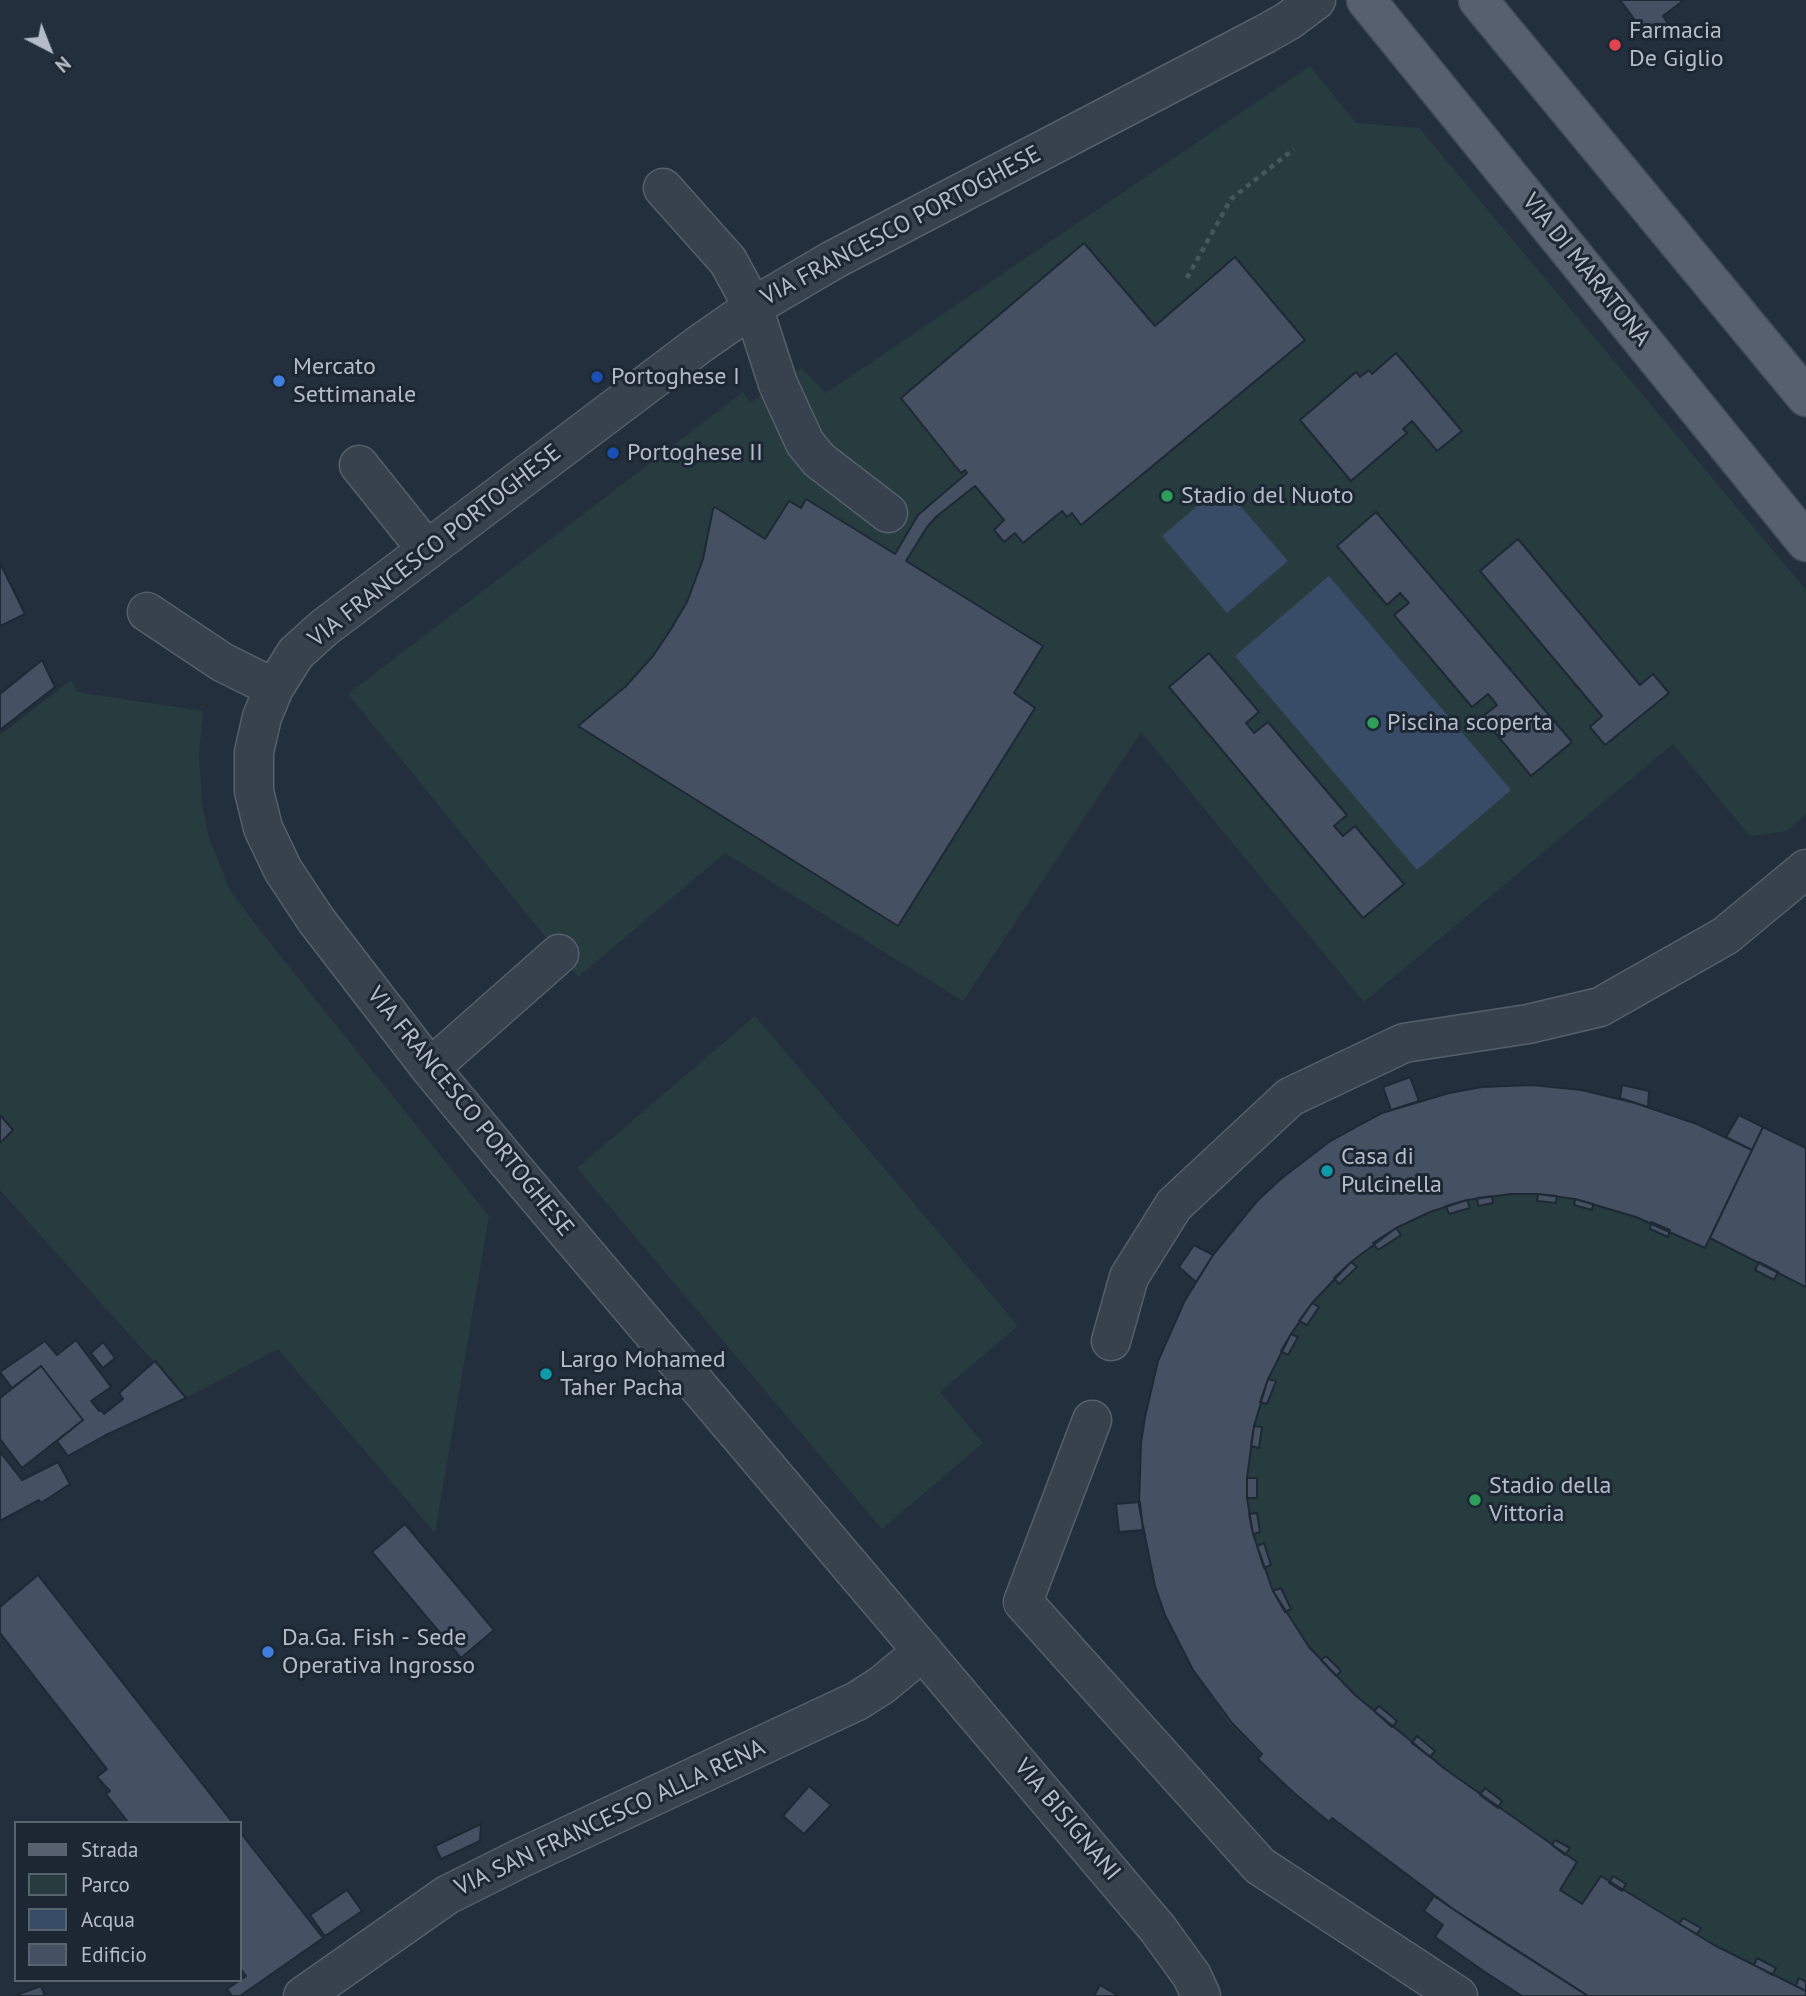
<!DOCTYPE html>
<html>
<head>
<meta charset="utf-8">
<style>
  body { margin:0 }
  #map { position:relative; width:1806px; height:1996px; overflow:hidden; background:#242f3e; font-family:"PT Sans",sans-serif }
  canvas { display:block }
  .legend { position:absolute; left:14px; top:1821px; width:228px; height:161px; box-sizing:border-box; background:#1d2633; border:2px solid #59626f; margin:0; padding:9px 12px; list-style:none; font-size:21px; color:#b4bcc9 }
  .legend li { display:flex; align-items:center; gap:14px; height:35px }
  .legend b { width:35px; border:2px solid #59626f }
  .north { position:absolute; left:14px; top:14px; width:70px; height:70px; -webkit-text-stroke:5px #1d2633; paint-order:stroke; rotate:138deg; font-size:19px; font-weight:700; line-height:28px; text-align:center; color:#b4bcc9 }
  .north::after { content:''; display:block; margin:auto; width:24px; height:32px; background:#b4bcc9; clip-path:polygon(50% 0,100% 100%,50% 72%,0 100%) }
</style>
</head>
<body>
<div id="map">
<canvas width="1806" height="1996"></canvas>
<ul class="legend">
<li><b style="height:9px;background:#56606e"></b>Strada</li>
<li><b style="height:19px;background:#263c3f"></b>Parco</li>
<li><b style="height:19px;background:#394c67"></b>Acqua</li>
<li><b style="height:19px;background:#455162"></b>Edificio</li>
</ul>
<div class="north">N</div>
</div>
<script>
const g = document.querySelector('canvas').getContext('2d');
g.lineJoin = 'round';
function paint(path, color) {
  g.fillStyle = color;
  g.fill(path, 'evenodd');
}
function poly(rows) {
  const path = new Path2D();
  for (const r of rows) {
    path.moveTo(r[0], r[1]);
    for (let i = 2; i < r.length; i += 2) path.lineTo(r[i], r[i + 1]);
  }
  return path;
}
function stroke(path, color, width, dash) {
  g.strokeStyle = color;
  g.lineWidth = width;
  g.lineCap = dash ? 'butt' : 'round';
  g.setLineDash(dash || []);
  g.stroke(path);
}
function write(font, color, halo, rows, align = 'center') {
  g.font = font + ' "PT Sans",sans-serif';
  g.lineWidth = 6;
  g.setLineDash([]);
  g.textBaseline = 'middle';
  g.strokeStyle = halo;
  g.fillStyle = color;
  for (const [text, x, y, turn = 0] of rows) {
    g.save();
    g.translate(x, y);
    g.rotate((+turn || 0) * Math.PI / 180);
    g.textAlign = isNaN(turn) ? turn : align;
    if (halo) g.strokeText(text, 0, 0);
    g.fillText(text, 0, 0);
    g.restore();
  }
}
paint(poly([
  [1310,66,1356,123,1419,128,1806,590,1806,814,1787,831,1750,836,1673,744,1364,1002,1141,732,963,1001,725,853,578,977,348,694,743,392,750,403,801,368,826,393],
  [71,680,77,692,203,711,199,753,202,805,209,838,230,890,258,928,489,1216,435,1533,278,1349,186,1398,0,1190,0,735],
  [755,1016,1018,1326,940,1392,983,1443,882,1529,577,1168],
  [1551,1085,1682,1121,1806,1176,1806,1996,1588,1996,1478,1926,1434,1896,1279,1774,1229,1723,1184,1656,1147,1550,1141,1449,1464,1094]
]), '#263c3f');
paint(poly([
  [1222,485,1288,561,1227,613,1162,536],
  [1329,576,1511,790,1417,870,1235,656]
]), '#394c67');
const building = poly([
  [1620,0,1684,0,1663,16,1669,25,1649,39,1620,0],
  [1084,243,1155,326,1235,257,1305,340,1081,525,1072,513,1067,517,1062,511,1023,543,1015,533,1004,542,994,530,1004,520,975,486,937,516,927,527,906,561,1043,646,1014,693,1035,708,898,926,578,726,626,686,653,656,671,629,687,602,703,559,713,509,715,507,765,539,789,501,801,508,806,499,895,554,918,515,967,473,965,470,961,473,901,398,1084,243],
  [1396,353,1462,431,1437,451,1412,421,1403,429,1407,433,1351,481,1300,420,1356,372,1360,377,1369,370,1372,374,1396,353],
  [1376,512,1572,742,1531,776,1482,717,1497,705,1488,694,1472,707,1394,615,1409,603,1400,593,1387,605,1337,546,1376,512],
  [1518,539,1640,685,1653,674,1669,693,1605,745,1590,727,1602,716,1480,571,1518,539],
  [0,563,25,614,0,626,0,563],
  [1209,653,1259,712,1246,723,1254,733,1268,722,1347,815,1334,826,1343,836,1355,826,1404,884,1363,918,1169,687,1209,653],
  [42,660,55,687,0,730,0,694,42,660],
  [1410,1077,1419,1101,1391,1110,1383,1087,1410,1077],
  [1532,1085,1582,1090,1635,1103,1697,1124,1752,1150,1705,1248,1636,1217,1575,1199,1538,1194,1511,1194,1467,1200,1430,1212,1396,1228,1351,1262,1312,1303,1291,1334,1268,1379,1254,1426,1247,1478,1247,1498,1253,1534,1273,1591,1309,1647,1355,1695,1445,1769,1577,1862,1560,1890,1582,1904,1601,1876,1714,1945,1806,1991,1806,1996,1588,1996,1579,1990,1453,1909,1332,1818,1329,1822,1294,1793,1258,1759,1262,1754,1232,1723,1193,1670,1165,1615,1155,1586,1139,1506,1141,1443,1145,1417,1158,1361,1170,1334,1184,1302,1213,1255,1257,1201,1282,1178,1329,1142,1356,1127,1382,1113,1449,1093,1482,1087,1532,1085],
  [1622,1085,1649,1091,1648,1107,1620,1098,1622,1085],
  [0,1115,13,1130,0,1143,0,1115],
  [1739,1115,1763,1127,1752,1150,1726,1137,1739,1115],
  [1763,1127,1806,1148,1806,1287,1710,1238,1763,1127],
  [1538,1194,1557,1196,1556,1203,1537,1201,1538,1194],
  [1492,1196,1493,1203,1478,1206,1477,1198,1492,1196],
  [1575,1199,1593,1204,1592,1210,1574,1205,1575,1199],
  [1467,1200,1470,1208,1449,1214,1446,1206,1467,1200],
  [1651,1222,1670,1230,1668,1237,1650,1229,1651,1222],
  [1396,1228,1401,1235,1378,1250,1373,1243,1396,1228],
  [1194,1245,1213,1255,1196,1282,1179,1267,1194,1245],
  [1351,1262,1357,1267,1339,1284,1334,1278,1351,1262],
  [1759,1262,1778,1272,1774,1280,1755,1270,1759,1262],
  [1312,1303,1319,1307,1307,1325,1299,1321,1312,1303],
  [1291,1334,1298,1337,1288,1355,1281,1351,1291,1334],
  [76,1340,111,1387,91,1401,99,1411,101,1410,104,1414,123,1399,119,1393,155,1361,186,1398,104,1436,68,1456,57,1441,83,1420,41,1366,12,1388,0,1372,45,1341,57,1355,76,1340],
  [103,1342,115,1358,103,1368,91,1353,103,1342],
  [41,1366,83,1420,22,1468,0,1439,0,1398,41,1366],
  [1268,1379,1276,1381,1267,1404,1260,1402,1268,1379],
  [1254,1426,1262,1427,1259,1448,1251,1446,1254,1426],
  [0,1452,22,1480,58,1462,70,1484,41,1503,39,1500,0,1521,0,1452],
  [1247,1478,1257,1478,1257,1498,1247,1498,1247,1478],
  [1140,1502,1143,1530,1119,1532,1116,1504,1140,1502],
  [1257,1513,1260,1532,1253,1534,1249,1514,1257,1513],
  [405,1524,494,1630,461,1658,372,1552,405,1524],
  [1264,1543,1271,1565,1264,1568,1257,1546,1264,1543],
  [38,1575,233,1823,129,1823,106,1794,110,1791,97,1777,107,1769,0,1633,0,1607,38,1575],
  [1281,1588,1291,1609,1285,1612,1273,1591,1281,1588],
  [1326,1656,1341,1671,1336,1676,1321,1660,1326,1656],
  [1379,1706,1397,1721,1392,1727,1374,1711,1379,1706],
  [1417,1736,1435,1751,1430,1757,1412,1743,1417,1736],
  [809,1786,831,1805,804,1834,783,1816,809,1786],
  [1485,1788,1502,1801,1498,1808,1480,1795,1485,1788],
  [481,1824,480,1841,441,1859,435,1846,481,1824],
  [240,1832,323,1938,240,1996,232,1996,227,1989,246,1976,240,1968,240,1832],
  [1555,1840,1570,1848,1565,1855,1552,1845,1555,1840],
  [1613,1876,1626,1884,1622,1891,1609,1883,1613,1876],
  [347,1890,362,1911,325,1936,310,1915,347,1890],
  [1434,1896,1478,1926,1588,1996,1522,1996,1485,1972,1435,1937,1443,1925,1424,1911,1434,1896],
  [1683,1918,1701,1928,1697,1934,1679,1924,1683,1918],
  [1757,1958,1776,1968,1772,1975,1754,1965,1757,1958],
  [1799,1978,1806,1982,1806,1991,1796,1986,1799,1978],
  [1100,1985,1119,1996,1094,1996,1100,1985],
  [41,1986,45,1996,14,1996,41,1986]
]);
paint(building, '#455162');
stroke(building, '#1f2835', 2);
const minor = poly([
  [663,188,728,261,753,307,778,384,805,443,819,460,888,513],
  [359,465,427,550],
  [147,612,222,662,274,688],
  [430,1068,559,954],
  [1111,1341,1129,1277,1174,1205,1290,1097,1404,1043,1528,1024,1600,1007,1725,936,1806,869],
  [1092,1420,1023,1602,1260,1866,1458,1996],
  [303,1996,447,1895,521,1858,857,1701,882,1685,923,1651],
  [1201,1996,1192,1976,1158,1929,508,1162,430,1068,316,920,283,870,263,828,254,791,254,752,262,717,274,688,296,653,325,627,700,344,753,307,833,260,1265,34,1288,21,1316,0]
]);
const major = poly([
  [1366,0,1806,542],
  [1478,0,1806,397]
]);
stroke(minor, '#565f6c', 41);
stroke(major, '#414a57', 41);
stroke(poly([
  [1187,278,1231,199,1294,149]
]), '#44595c', 4.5, [5, 5]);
stroke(minor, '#38414e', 38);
stroke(major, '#56606e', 38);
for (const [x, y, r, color] of [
  [1615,45,7,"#e0444e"],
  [597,377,7,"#1a4fb4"],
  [279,381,7,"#3f7fe0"],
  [613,453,7,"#1a4fb4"],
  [1167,496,7,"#2e9e5b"],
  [1373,723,7,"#2e9e5b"],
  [1327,1171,7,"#0f9aa8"],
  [546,1374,7,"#0f9aa8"],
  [1475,1500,7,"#2e9e5b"],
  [268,1652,7,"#3f7fe0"]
]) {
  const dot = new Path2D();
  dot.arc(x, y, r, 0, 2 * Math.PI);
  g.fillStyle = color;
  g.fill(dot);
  stroke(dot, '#1d2633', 2.5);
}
write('24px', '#b4bcc9', '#1d2633', [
  ["Farmacia",1629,31],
  ["De Giglio",1629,59],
  ["Mercato",293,367],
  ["Settimanale",293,395],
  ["Portoghese I",611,377],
  ["Portoghese II",627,453],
  ["Stadio del Nuoto",1181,496],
  ["Piscina scoperta",1387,723],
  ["Casa di",1341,1157],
  ["Pulcinella",1341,1185],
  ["Largo Mohamed",560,1360],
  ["Taher Pacha",560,1388],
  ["Stadio della",1489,1486],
  ["Vittoria",1489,1514],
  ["Da.Ga. Fish - Sede",282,1638],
  ["Operativa Ingrosso",282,1666]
], 'left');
write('24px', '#b4bcc9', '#1d2633', [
  ["VIA FRANCESCO PORTOGHESE",901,226,-28],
  ["VIA DI MARATONA",1586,270,51],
  ["VIA FRANCESCO PORTOGHESE",435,546,-38],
  ["VIA FRANCESCO PORTOGHESE",470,1112,51],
  ["VIA SAN FRANCESCO ALLA RENA",610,1818,-25],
  ["VIA BISIGNANI",1067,1820,50]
]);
</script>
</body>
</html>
